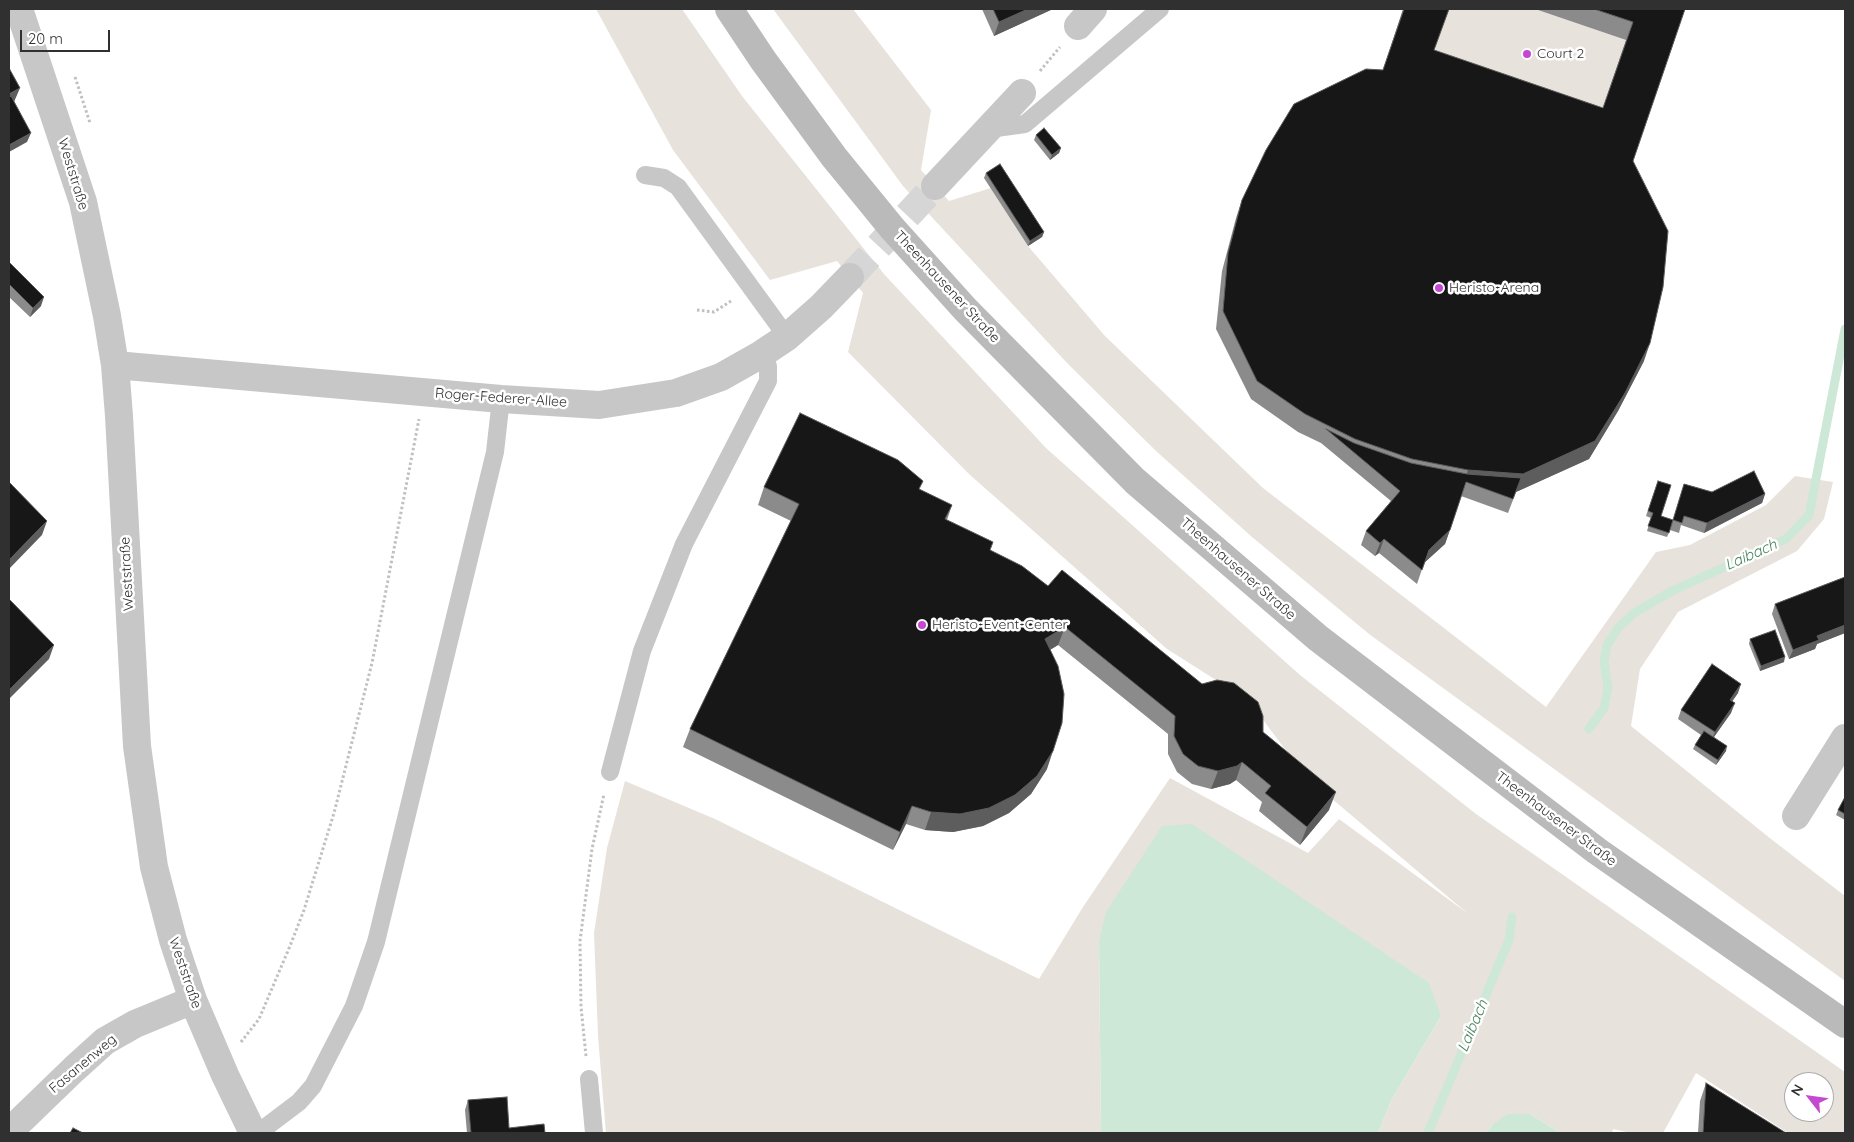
<!DOCTYPE html>
<html>
<head>
<meta charset="utf-8">
<style>
  body { margin:0 }
  #map { position:relative; width:1854px; height:1142px; overflow:hidden; background:#fff; font-family:Quicksand,sans-serif }
  canvas { display:block }
  .frame { position:absolute; inset:0; border:10px solid #303030; pointer-events:none }
  .north { position:absolute; left:1784px; top:1072px; width:50px; height:50px; box-sizing:border-box; background:#fff; border:1px solid #acacac; border-radius:50%; rotate:300deg; font-size:14px; font-weight:700; line-height:20px; text-align:center; color:#303030 }
  .north::after { content:''; display:block; margin:auto; width:18px; height:22px; background:#c548d0; clip-path:polygon(50% 0,100% 100%,50% 72%,0 100%) }
  .scale { position:absolute; left:20px; top:30px; width:90px; height:22px; box-sizing:border-box; border:2px solid #303030; border-top:0; padding-left:6px; font-size:15px; line-height:18px; white-space:nowrap; color:#303030; -webkit-text-stroke:4px #fff; paint-order:stroke }
</style>
</head>
<body>
<div id="map">
<canvas width="1854" height="1142"></canvas>
<div class="frame"></div>
<div class="north">N</div>
<div class="scale">20 m</div>
</div>
<script>
const g = document.querySelector('canvas').getContext('2d');
g.lineJoin = 'round';
function paint(path, color) {
  g.fillStyle = color;
  g.fill(path, 'evenodd');
}
function poly(rows) {
  const path = new Path2D();
  for (const r of rows) {
    path.moveTo(r[0], r[1]);
    for (let i = 2; i < r.length; i += 2) path.lineTo(r[i], r[i + 1]);
  }
  return path;
}
function stroke(path, color, width, dash) {
  g.strokeStyle = color;
  g.lineWidth = width;
  g.lineCap = dash ? 'butt' : 'round';
  g.setLineDash(dash || []);
  g.stroke(path);
}
function write(font, color, halo, rows, align = 'center') {
  g.font = font + ' Quicksand,sans-serif';
  g.lineWidth = 5;
  g.setLineDash([]);
  g.textBaseline = 'middle';
  g.strokeStyle = halo;
  g.fillStyle = color;
  for (const [text, x, y, turn = 0] of rows) {
    g.save();
    g.translate(x, y);
    g.rotate((+turn || 0) * Math.PI / 180);
    g.textAlign = isNaN(turn) ? turn : align;
    if (halo) g.strokeText(text, 0, 0);
    g.fillText(text, 0, 0);
    g.restore();
  }
}
paint(poly([
  [596,9,682,9,742,96,884,274,1046,448,1300,675,1476,814,1845,1072,1845,1133,1788,1133,1696,1073,1663,1133,1631,1133,1613,1129,1612,1133,1560,1133,1530,1114,1492,1125,1486,1133,1378,1133,1391,1101,1441,1016,1099,941,1101,1133,606,1133,598,1036,594,933,607,848,625,781,715,819,1039,979,1083,907,1170,778,1308,853,1339,819,1467,913,1305,776,1249,701,1167,649,969,474,848,352,863,293,837,261,770,280,673,150],
  [1794,1082,1824,1082,1824,1112,1794,1112],
  [773,9,853,9,931,110,921,170,949,201,991,188,1028,246,1105,336,1263,488,1546,707,1656,552,1690,545,1766,505,1795,476,1833,482,1824,519,1797,551,1678,612,1640,669,1631,726,1771,839,1845,896,1845,981,1369,634,1252,537,1156,451,1067,363,903,186],
  [1448,9,1535,9,1626,40,1597,126,1428,68]
]), '#e8e2dc');
paint(poly([
  [1192,824,1429,983,1441,1016,1391,1101,1378,1133,1101,1133,1099,941,1106,912,1162,826],
  [1508,1114,1530,1114,1560,1133,1486,1133,1492,1125]
]), '#cee8d8');
stroke(poly([
  [1589,729,1604,708,1608,688,1604,662,1607,645,1618,628,1634,613,1672,591,1786,539,1809,515,1845,329],
  [1428,1133,1509,940,1512,917]
]), '#cee8d8', 9);
stroke(poly([
  [850,277,935,186]
]), '#d6d6d6', 28, [28, 14]);
stroke(poly([
  [1040,71,1060,47],
  [75,77,90,123],
  [697,310,714,312,731,301],
  [241,1042,259,1019,290,946,304,910,334,813,372,663,419,419],
  [586,1056,581,1007,580,941,592,849,604,794]
]), '#c0c0c0', 3, [2.5, 2.5]);
stroke(poly([
  [989,129,1025,124,1160,9],
  [645,175,664,178,678,187,787,337],
  [610,772,642,651,684,544,768,381,768,366,760,355],
  [589,1079,594,1133],
  [258,1133,299,1102,313,1086,354,1006,376,942,495,452,501,399]
]), '#c7c7c7', 18);
stroke(poly([
  [19,9,83,202,107,316,115,365,119,416,137,746,154,867,173,940,193,1000,225,1075,253,1133],
  [1078,26,1093,9],
  [935,186,1022,93],
  [115,365,501,399,599,405,676,393,721,377,760,355,787,337,821,307,850,277],
  [1796,816,1845,738],
  [9,1128,15,1126,74,1069,105,1041,135,1024,193,1000]
]), '#c7c7c7', 28);
stroke(poly([
  [729,9,763,60,834,157,892,228,965,309,1135,481,1318,638,1597,851,1845,1024]
]), '#bababa', 28);
paint(poly([
  [982,9,1053,9,994,36],
  [1403,9,1449,9,1434,50,1603,108,1626,40,1535,9,1685,9,1633,161,1644,361,1618,411,1589,459,1516,492,1508,513,1461,496,1445,544,1424,563,1417,584,1379,553,1375,556,1361,545,1366,531,1391,501,1321,443,1298,432,1251,399,1216,329,1222,271,1236,218,1242,200,1383,70],
  [1036,135,1061,148,1059,153,1050,160,1034,140],
  [986,173,1044,232,1042,237,1028,246,984,178],
  [9,262,41,306,30,317,9,297],
  [1658,481,1661,516,1673,520,1684,484,1712,492,1765,494,1762,503,1704,533,1681,525,1679,533,1670,530,1667,537,1647,531,1651,518,1646,516],
  [764,487,920,490,952,505,947,520,990,550,1048,586,1263,732,1329,810,1300,845,1259,811,1262,802,1236,780,1230,784,1211,789,1192,784,1177,772,1168,754,1168,734,1058,645,1050,650,1047,769,1031,794,1009,813,983,826,953,832,925,830,906,824,893,850,683,747,690,729,791,521,758,505],
  [1845,577,1845,633,1817,644,1815,649,1789,659,1772,614,1775,604],
  [1750,639,1784,662,1760,671,1749,644],
  [1738,693,1732,701,1731,713,1714,737,1726,751,1716,765,1693,749,1695,745,1701,735,1678,719,1681,710],
  [1845,797,1845,820,1836,815,1838,810],
  [1706,1083,1786,1133,1698,1133,1700,1101],
  [468,1100,509,1128,545,1133,467,1133,465,1110]
]), '#8b8b8b');
paint(poly([
  [1028,9,1053,9,994,36,999,22],
  [20,88,14,102,9,105,9,94],
  [31,133,27,142,9,152,9,145],
  [1061,148,1059,153,1050,160,1052,155],
  [1044,232,1042,237,1028,246,1030,241],
  [44,297,41,306,30,317,33,308],
  [1650,343,1644,361,1618,411,1589,459,1516,492,1508,513,1516,492,1466,482,1462,488,1468,470],
  [1765,494,1762,503,1704,533,1707,523],
  [47,521,42,535,9,569,9,560],
  [1450,530,1445,544,1424,563,1429,550],
  [1384,539,1379,553,1375,556,1380,543],
  [1845,625,1845,633,1817,644,1815,649,1789,659,1793,650,1817,636],
  [1065,627,1058,645,1038,657,1045,639],
  [54,645,49,659,9,699,9,690],
  [1785,657,1784,662,1760,671,1761,666],
  [1741,684,1738,693,1727,709,1730,700],
  [1735,703,1731,713,1711,741,1715,732],
  [1727,746,1726,751,1716,765,1718,760],
  [1053,751,1047,769,1031,794,1009,813,983,826,953,832,925,830,931,812],
  [1242,762,1236,780,1230,784,1211,789,1218,771],
  [1336,792,1329,810,1300,845,1307,827],
  [912,806,906,824,893,850,900,832]
]), '#5d5d5d');
const building = poly([
  [993,9,1028,9,999,22,993,9],
  [1404,9,1449,9,1434,50,1603,108,1633,22,1594,9,1685,9,1633,161,1668,231,1663,287,1650,343,1625,393,1595,441,1523,474,1468,470,1412,459,1355,439,1305,414,1257,381,1223,311,1228,253,1242,200,1266,150,1294,104,1366,69,1383,70,1404,9],
  [9,68,20,88,9,94,9,68],
  [11,96,31,133,9,145,9,98,11,96],
  [1044,128,1061,148,1052,155,1036,135,1044,128],
  [1000,164,1044,232,1030,241,986,173,1000,164],
  [9,262,44,297,33,308,9,284,9,262],
  [800,413,898,460,923,481,919,489,952,505,945,519,993,542,990,550,1022,566,1048,586,1062,570,1202,684,1217,680,1234,683,1258,702,1263,716,1263,732,1336,792,1307,827,1265,793,1271,786,1242,762,1237,766,1218,771,1198,766,1183,754,1174,736,1175,716,1065,627,1045,639,1058,666,1064,694,1062,723,1053,751,1037,776,1015,795,989,808,960,814,931,812,912,806,900,832,690,729,799,504,764,487,800,413],
  [1326,429,1354,443,1411,463,1467,474,1521,478,1513,499,1466,482,1450,530,1429,550,1422,570,1384,539,1380,543,1366,531,1400,491,1326,429],
  [1754,471,1765,494,1707,523,1684,516,1682,523,1673,520,1684,484,1712,492,1754,471],
  [1658,481,1671,485,1661,516,1673,520,1669,533,1648,526,1653,513,1648,511,1658,481],
  [9,482,47,521,9,560,9,482],
  [1845,577,1845,625,1817,636,1819,640,1793,650,1775,604,1845,577],
  [9,599,54,645,9,690,9,599],
  [1775,630,1785,657,1761,666,1750,639,1775,630],
  [1712,664,1741,684,1730,700,1735,703,1715,732,1681,710,1712,664],
  [1704,731,1727,746,1718,760,1695,745,1704,731],
  [1845,797,1845,814,1838,810,1845,797],
  [1706,1083,1786,1133,1703,1133,1706,1083],
  [507,1097,509,1128,544,1124,545,1133,471,1133,468,1100,507,1097],
  [73,1128,83,1133,70,1133,73,1128]
]);
paint(building, '#171717');
stroke(building, '#5d5d5d', 1);
for (const [x, y, r, color] of [
  [1527,54,5,"#c548d0"],
  [1439,288,5,"#c548d0"],
  [922,625,5,"#c548d0"]
]) {
  const dot = new Path2D();
  dot.arc(x, y, r, 0, 2 * Math.PI);
  g.fillStyle = color;
  g.fill(dot);
  stroke(dot, '#fff', 2);
}
write('14px', '#303030', '#fff', [
  ["Court 2",1537,54],
  ["Heristo-Arena",1449,288],
  ["Heristo-Event-Center",932,625]
], 'left');
write('14px', '#303030', '#fff', [
  ["Weststraße",73,174,73],
  ["Theenhausener Straße",947,287,47],
  ["Roger-Federer-Allee",501,398,4],
  ["Theenhausener Straße",1238,569,41],
  ["Weststraße",127,574,-93],
  ["Theenhausener Straße",1556,819,37],
  ["Weststraße",185,973,71],
  ["Fasanenweg",83,1064,-40]
]);
write('italic 15px', '#44825c', '#fff', [
  ["Laibach",1751,555,-24],
  ["Laibach",1473,1026,-67]
]);
</script>
</body>
</html>
